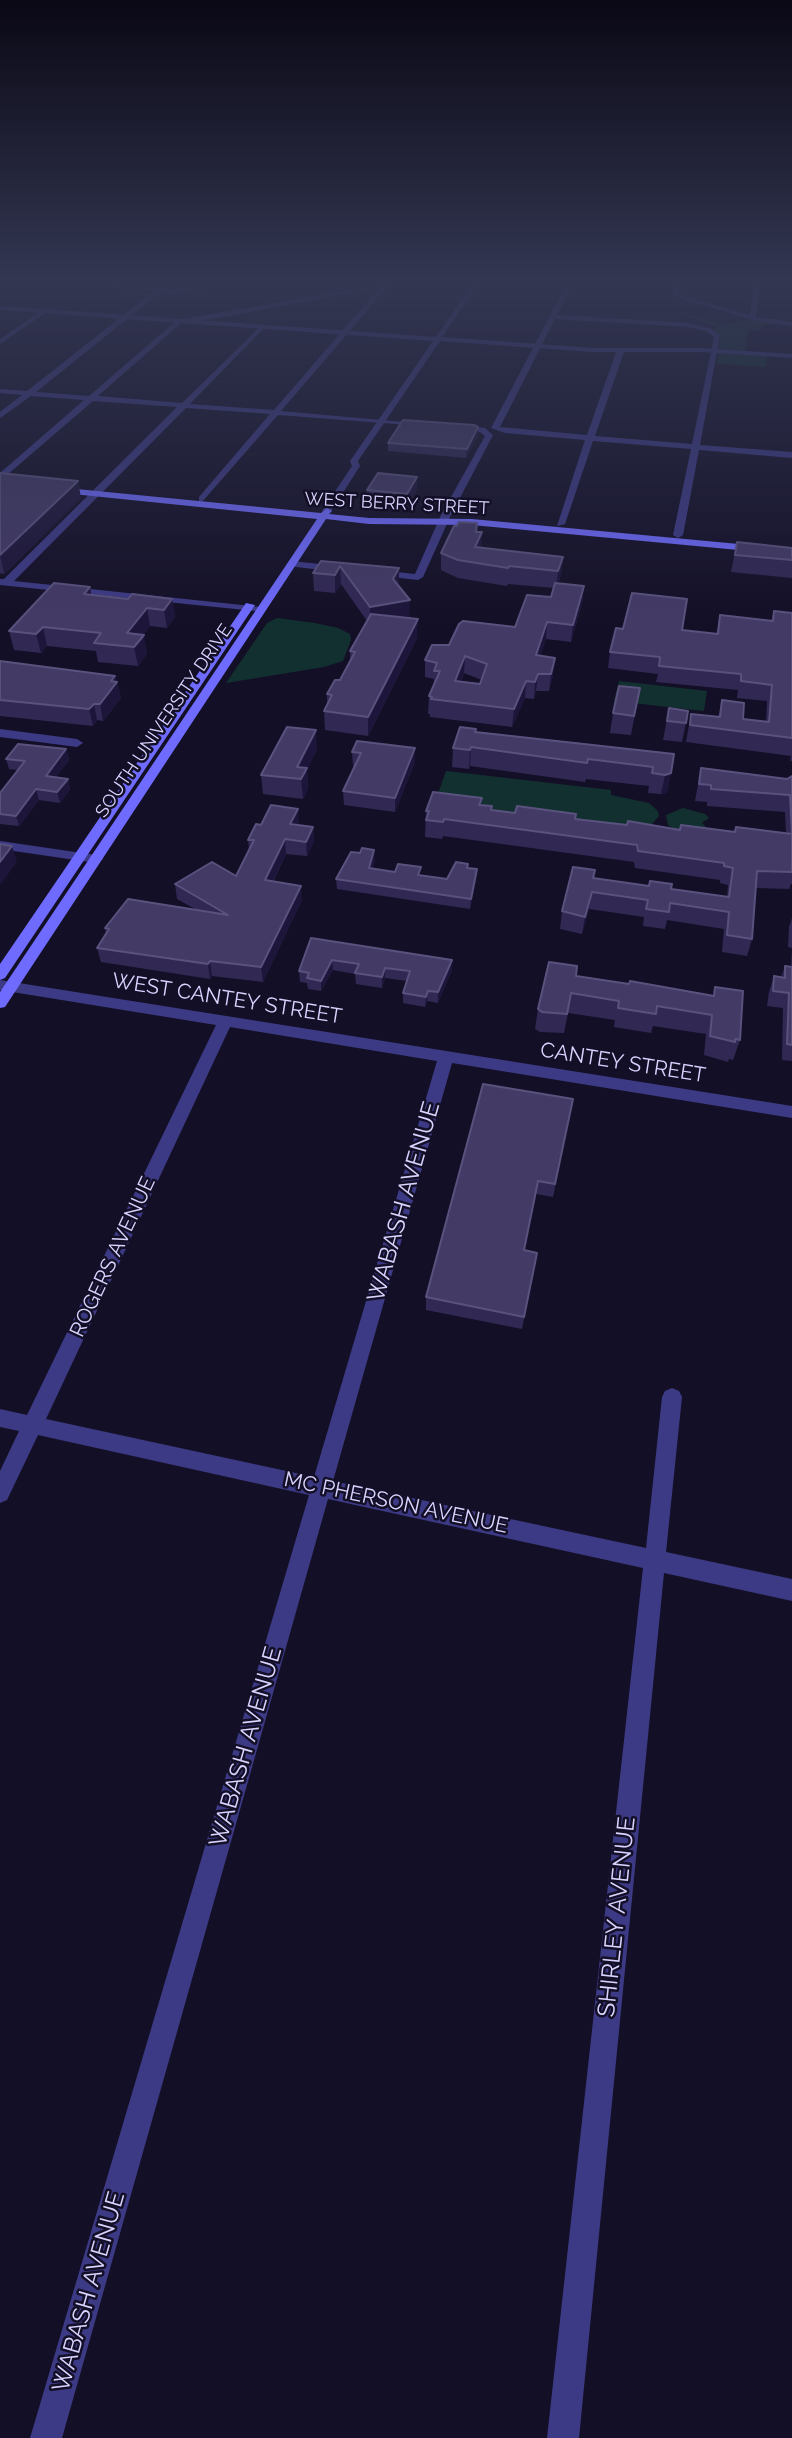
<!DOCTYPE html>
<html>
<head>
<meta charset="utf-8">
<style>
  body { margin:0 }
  canvas { display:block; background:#130f26 }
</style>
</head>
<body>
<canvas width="792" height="2438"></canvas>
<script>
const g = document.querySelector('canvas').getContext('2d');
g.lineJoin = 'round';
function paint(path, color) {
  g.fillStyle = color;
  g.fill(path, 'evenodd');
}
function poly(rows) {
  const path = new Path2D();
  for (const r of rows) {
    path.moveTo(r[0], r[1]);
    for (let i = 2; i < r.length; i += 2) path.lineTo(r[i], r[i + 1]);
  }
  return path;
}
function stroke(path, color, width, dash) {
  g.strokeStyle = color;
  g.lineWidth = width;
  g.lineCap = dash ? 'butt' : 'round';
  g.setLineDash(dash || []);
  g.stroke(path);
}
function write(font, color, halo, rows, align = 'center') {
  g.font = font + ' Raleway,sans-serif';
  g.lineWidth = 5;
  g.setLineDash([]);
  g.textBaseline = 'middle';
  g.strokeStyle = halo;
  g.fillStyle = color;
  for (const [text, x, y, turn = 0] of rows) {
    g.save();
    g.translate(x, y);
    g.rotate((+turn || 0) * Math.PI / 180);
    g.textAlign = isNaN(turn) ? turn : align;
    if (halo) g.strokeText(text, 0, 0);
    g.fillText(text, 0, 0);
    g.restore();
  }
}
paint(poly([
  [683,313,723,325,752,318,768,323,755,331,748,330,745,351,718,349,721,336,713,330,717,327,680,314],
  [719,352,767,356,766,367,717,364],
  [277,618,315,623,338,628,350,634,351,640,343,661,324,667,226,683,267,623],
  [619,681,707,691,704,711,614,701],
  [446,771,611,790,611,795,649,803,658,811,659,816,652,824,646,827,433,808],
  [683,808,705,814,709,818,702,823,707,828,703,831,678,831,668,825,666,815]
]), '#12302f');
paint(poly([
  [58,283,175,289,239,283,175,293,161,292,36,392,89,396,177,320,391,283,281,411,426,424,422,426,278,415,202,502,199,501,199,497,270,414,186,408,14,581,261,607,265,608,265,612,0,585,0,579,4,579,177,407,93,401,0,481,0,473,84,400,31,396,0,418,0,412,22,395,0,393,0,389,27,391,154,291,58,283],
  [380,287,274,410,190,404,264,328,262,325,182,403,98,396,181,323,225,317,380,287],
  [567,283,573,283,557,315,688,323,710,328,720,335,700,445,792,452,792,458,699,450,683,535,678,538,673,535,691,449,593,441,565,524,557,526,585,440,505,433,491,428,567,283],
  [555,319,688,327,706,331,714,337,692,444,595,436,624,352,620,350,616,352,587,435,500,427,555,319],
  [670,283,676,283,679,293,686,297,750,315,754,283,760,283,756,317,792,322,792,326,760,322,682,299,674,295,670,283],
  [43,310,48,311,0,344,0,339,43,310],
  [457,425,485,428,493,435,451,515,423,577,418,580,374,575,374,571,377,570,415,574,441,515,485,436,480,432,454,429,457,425],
  [291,561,339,566,344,569,339,572,288,566,288,562,291,561],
  [0,729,77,739,83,743,77,747,0,737,0,729],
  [0,841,96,855,103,859,96,863,0,849,0,841],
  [0,980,792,1106,792,1118,452,1063,333,1481,646,1548,662,1397,665,1391,672,1388,679,1391,682,1397,666,1552,792,1579,792,1601,664,1573,579,2438,547,2438,643,1568,328,1499,62,2438,30,2438,309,1495,38,1435,7,1500,0,1503,0,1471,19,1431,0,1427,0,1409,27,1415,216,1025,0,990,0,980],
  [230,1027,437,1061,314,1477,46,1419,230,1027]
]), '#3d3a85');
paint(poly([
  [473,283,479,283,442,337,593,348,701,348,792,354,792,358,701,352,593,352,440,341,358,461,360,466,330,513,327,514,322,511,352,466,350,461,433,341,0,310,0,306,436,337,473,283]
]), '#3d3a85');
paint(poly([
  [56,487,321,513,327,508,332,511,329,514,369,518,472,519,792,549,792,555,472,525,369,524,326,519,5,1007,0,1008,0,992,317,519,53,492,52,490,56,487],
  [246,603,255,605,5,978,0,980,0,964,246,603]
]), '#6f6bff');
paint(poly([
  [478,427,478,436,466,458,388,451,388,443],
  [0,473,81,498,4,574,0,573],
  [417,477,417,489,407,506,367,502,367,490],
  [477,523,477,532,481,548,563,557,561,575,558,584,584,586,582,603,571,642,546,639,540,655,553,675,549,691,536,691,534,699,525,698,512,727,430,717,430,714,428,714,429,696,434,685,434,679,425,677,425,660,449,645,515,627,551,597,554,588,508,584,507,586,458,578,441,570,441,553,457,526],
  [464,673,482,680,480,684,461,682],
  [737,542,792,548,792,578,731,572],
  [321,561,399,568,399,586,417,638,368,736,325,730,324,711,327,704,327,694,340,680,350,661,350,651,367,621,341,584,335,593,314,591,313,573],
  [91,595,128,599,172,599,175,617,167,628,150,626,143,635,147,654,138,666,98,662,96,651,47,646,41,653,14,650,9,631],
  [774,611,792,613,792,761,790,761,791,756,686,742,691,714,718,717,722,700,743,719,766,722,767,701,737,698,738,690,656,682,658,674,608,668,610,652,682,630,716,634,720,615,771,621],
  [0,661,115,676,116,681,117,682,121,698,103,721,97,720,93,726,0,716],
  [640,688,631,735,610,733,613,713],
  [669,708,686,723,682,742,663,740],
  [476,729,476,732,674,754,667,793,661,794,648,793,649,786,586,779,585,782,470,766,469,769,452,767,453,748],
  [415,748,415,762,395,812,344,805,343,791,355,766,353,766,352,752],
  [66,749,69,760,56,777,68,779,70,789,60,803,39,800,19,826,0,824,0,793,18,770,9,769,6,759],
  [317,749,307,770,308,788,303,799,263,794,261,775],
  [701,768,787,779,792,776,792,884,791,884,789,889,756,888,752,939,747,956,722,952,724,929,667,920,665,929,643,926,644,917,589,909,582,934,560,929,562,911,595,870,594,879,727,897,728,885,720,883,720,880,635,868,634,862,443,836,442,839,425,837,426,811,482,798,481,805,491,810,515,813,680,830,735,832,736,827,786,834,785,812,707,806,707,802,695,801],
  [299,823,298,825,313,827,314,841,307,856,286,854,273,882,302,900,263,982,212,976,210,979,101,962,97,948,106,934,105,928,197,910,177,899,175,884,236,876,249,849,248,840,261,825],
  [375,861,372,869,447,879,468,868,476,880,470,909,337,889,336,879],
  [792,918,792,948,788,947,789,927],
  [311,938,452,960,452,970,438,1003,427,1001,425,1007,403,1003,403,993,407,981,385,978,382,988,356,984,355,974,333,970,321,991,308,989,307,983,300,982,299,971],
  [792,950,792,1061,782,1060,783,1008,767,1006,769,992,774,976,781,977,785,966,791,966],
  [576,976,713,996,715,987,740,1040,733,1060,729,1059,728,1062,704,1055,706,1034,653,1026,651,1033,614,1027,615,1020,568,1013,564,1033,540,1032,535,1029,538,1009],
  [573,1099,553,1197,536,1194,524,1250,535,1265,522,1329,426,1310,426,1297]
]), '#312854');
paint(poly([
  [478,427,478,436,466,458,467,449],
  [417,477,417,489,407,506,407,494],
  [78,481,81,498,4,574,0,555],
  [477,523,476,541,482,532,481,550,475,563,476,532],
  [563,557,561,575,556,589,558,571],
  [340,566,341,584,335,593,335,575],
  [399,568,399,586,393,579],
  [584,586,582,603,571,642,573,625],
  [90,587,93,605,84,594],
  [172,599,175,617,167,628,164,610],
  [410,600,409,619,370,625,370,607],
  [147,608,150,626,134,647,127,633],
  [418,619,417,638,368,736,368,717],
  [547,622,546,639,534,672,536,655],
  [43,627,47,646,41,653,36,634],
  [144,635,147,654,138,666,134,647],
  [465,656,464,673,454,699,455,681],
  [555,658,553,675,549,691,551,674],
  [538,674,536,691,534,699,535,682],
  [115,676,116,683,117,682,121,698,103,721,100,704,111,681],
  [526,681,525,698,512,727,514,709],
  [94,704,97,720,93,726,89,709],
  [316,730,317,749,307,770,308,788,303,799,301,779,297,767],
  [471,747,470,766,469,769,470,750],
  [415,748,415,762,395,812,395,798],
  [66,749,69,760,49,786,46,776],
  [671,773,667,793,661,794,665,775],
  [68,779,70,789,60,803,57,792],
  [36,789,39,800,19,826,16,816],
  [298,809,299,823,292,838,290,824],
  [313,827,314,841,307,856,306,842],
  [285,839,286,854,266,895,265,880],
  [12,846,17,862,0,885,0,862],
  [374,850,375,861,369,879,369,868],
  [477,869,476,880,470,909,471,899],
  [301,886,302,900,263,982,261,967],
  [592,892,589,909,582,934,585,917],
  [332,960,333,970,321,991,321,981],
  [452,960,452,970,438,1003,438,992],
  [210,961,212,976,210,979,208,964],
  [385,968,385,978,382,988,382,977],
  [428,991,427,1001,425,1007,426,997],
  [538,1181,536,1194,522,1263,524,1250]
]), '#1d163a');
const building = poly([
  [403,420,474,425,478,427,467,449,388,443,403,420],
  [0,473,78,481,0,555,0,473],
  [378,473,417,477,407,494,367,490,378,473],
  [459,522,477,523,476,532,482,532,475,547,563,557,558,571,509,566,508,568,458,560,441,553,454,526,457,526,459,522],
  [737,542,792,548,792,560,735,555,737,542],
  [321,561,399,568,393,579,410,600,370,607,340,566,335,575,313,573,321,561],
  [54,583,90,587,84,594,128,599,132,594,172,599,164,610,147,608,127,633,144,635,134,647,94,643,101,633,43,627,36,634,9,631,54,583],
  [555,583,584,586,573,625,547,622,536,655,555,658,551,674,538,674,535,682,526,681,514,709,431,699,432,697,429,696,440,671,434,671,437,663,425,660,432,645,449,645,459,624,463,621,515,627,527,595,551,597,555,583],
  [465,656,487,664,480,684,455,681,465,656],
  [632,593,687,599,682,630,718,634,720,615,773,621,774,611,792,613,792,738,690,725,691,714,720,717,722,700,744,703,743,719,769,722,772,685,741,681,741,674,659,666,660,657,610,652,616,628,623,629,632,593],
  [371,614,418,619,368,717,324,711,332,695,327,694,335,680,340,680,355,652,350,651,371,614],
  [0,661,115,676,111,681,117,682,100,704,94,704,89,709,0,700,0,661],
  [619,686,640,688,634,716,613,713,619,686],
  [669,708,688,711,686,723,667,721,669,708],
  [287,727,316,730,297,767,307,768,301,779,261,775,287,727],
  [460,727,476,729,475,732,674,754,671,773,665,775,652,773,653,767,588,759,587,763,471,747,470,750,453,748,460,727],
  [357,741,415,748,395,798,343,791,361,753,352,752,357,741],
  [18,744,66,749,46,776,68,779,57,792,36,789,16,816,0,814,0,793,25,761,6,759,18,744],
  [701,768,787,779,792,776,792,872,757,871,752,939,727,935,729,912,670,903,669,912,646,909,648,900,592,892,585,917,562,911,573,867,595,870,593,878,649,886,650,881,672,884,671,889,729,897,733,868,724,866,724,863,638,851,637,845,444,819,443,822,426,820,429,811,426,811,433,792,482,798,479,805,492,806,491,810,515,813,517,806,576,814,575,819,627,825,628,821,680,830,681,825,735,832,736,827,792,834,790,795,711,789,711,785,699,784,701,768],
  [271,805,298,809,290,824,313,827,306,842,285,839,265,880,301,886,261,967,210,961,208,964,97,948,109,929,105,928,128,899,228,915,175,884,212,862,236,876,254,840,248,840,256,824,261,825,271,805],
  [0,844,12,846,0,862,0,844],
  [362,848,374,850,369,868,395,872,398,864,421,867,418,875,447,879,456,862,468,864,467,868,477,869,471,899,336,879,351,852,360,853,362,848],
  [311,938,452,960,438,992,428,991,426,997,403,993,410,971,385,968,382,977,355,973,359,964,332,960,321,981,307,978,309,973,299,971,311,938],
  [549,962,577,966,576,976,629,984,630,981,714,996,715,987,743,991,740,1040,735,1039,735,1042,710,1036,712,1015,657,1006,656,1014,649,1013,618,1008,619,1001,571,993,567,1014,542,1012,538,1009,549,962],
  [785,966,792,967,792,1045,787,1044,789,993,773,991,774,976,785,978,785,966],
  [483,1084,573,1099,555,1184,538,1181,524,1250,537,1253,524,1317,426,1297,483,1084]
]);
paint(building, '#433a66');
stroke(building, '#5a527e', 2);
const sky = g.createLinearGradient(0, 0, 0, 624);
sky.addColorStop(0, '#0a0815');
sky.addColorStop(0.45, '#333752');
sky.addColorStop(1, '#33375200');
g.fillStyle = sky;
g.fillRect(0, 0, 792, 624);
write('18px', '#d9d4ff', '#130f26', [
  ["WEST BERRY STREET",397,504,3],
  ["SOUTH UNIVERSITY DRIVE",164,721,-56]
]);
write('21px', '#d9d4ff', '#130f26', [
  ["WEST CANTEY STREET",227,999,9],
  ["CANTEY STREET",623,1063,9],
  ["ROGERS AVENUE",113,1257,-65],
  ["MC PHERSON AVENUE",396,1503,12]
]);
write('24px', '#d9d4ff', '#130f26', [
  ["WABASH AVENUE",404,1202,-74],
  ["WABASH AVENUE",246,1747,-74],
  ["SHIRLEY AVENUE",617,1917,-84],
  ["WABASH AVENUE",89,2292,-74]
]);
</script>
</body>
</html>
